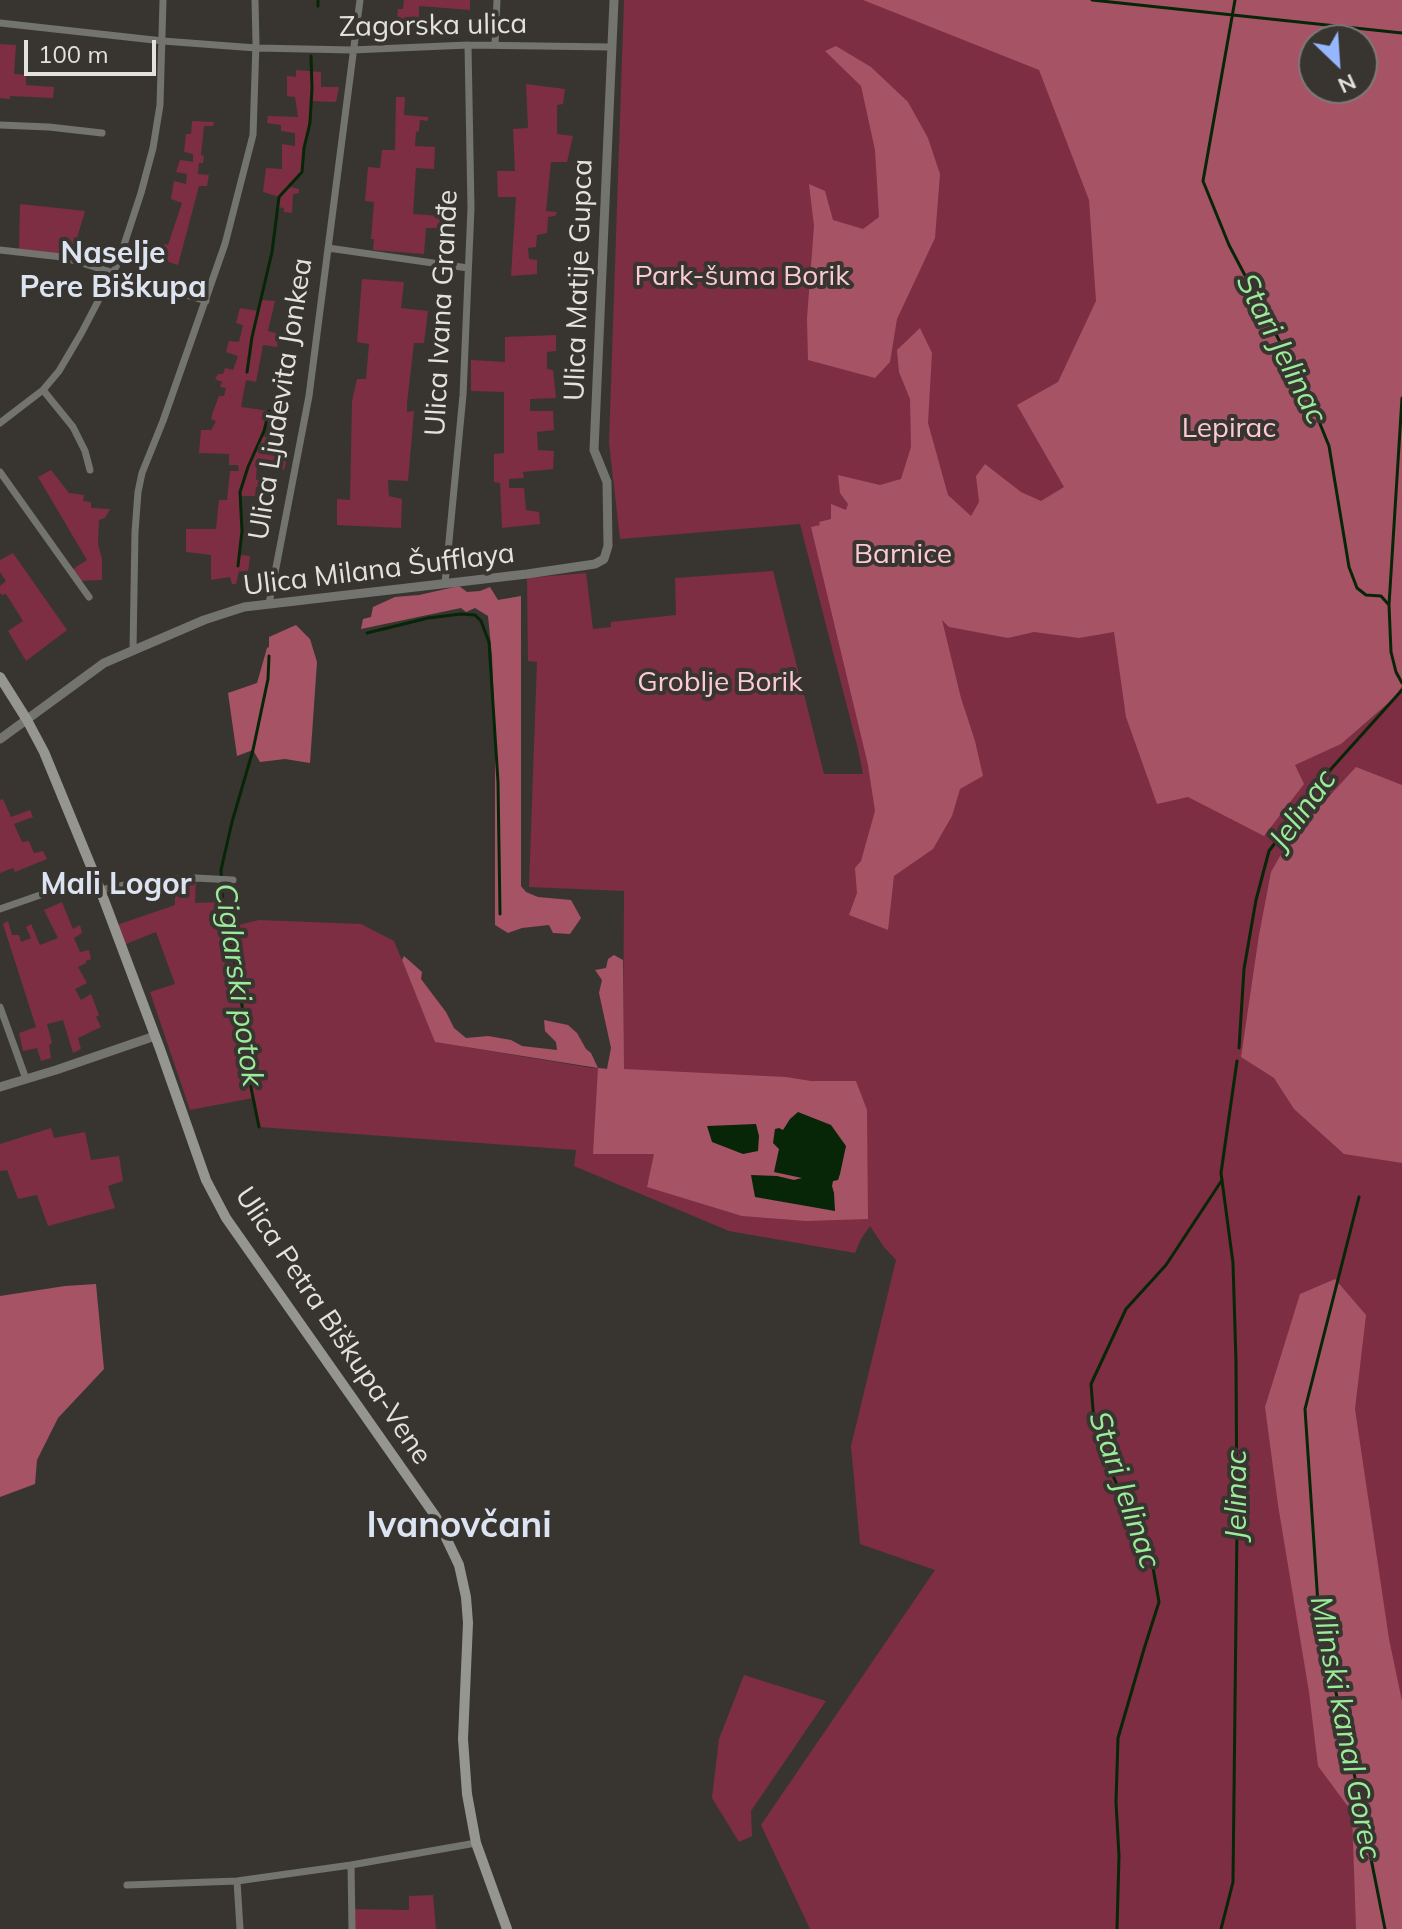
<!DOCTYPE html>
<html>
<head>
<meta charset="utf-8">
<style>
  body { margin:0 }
  #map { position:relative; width:1402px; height:1929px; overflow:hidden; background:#383531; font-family:Mulish,sans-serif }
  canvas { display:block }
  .north { position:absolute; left:1298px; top:24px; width:80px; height:80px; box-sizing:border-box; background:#383531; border:2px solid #7c7a77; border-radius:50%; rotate:155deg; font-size:22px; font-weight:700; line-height:32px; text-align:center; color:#e3e2df }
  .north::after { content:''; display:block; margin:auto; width:28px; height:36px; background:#96b6fd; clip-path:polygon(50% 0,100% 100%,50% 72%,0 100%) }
  .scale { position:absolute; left:24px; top:40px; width:132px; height:36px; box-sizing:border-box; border:4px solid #e3e2df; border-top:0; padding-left:10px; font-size:24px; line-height:28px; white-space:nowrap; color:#e3e2df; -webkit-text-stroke:6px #383531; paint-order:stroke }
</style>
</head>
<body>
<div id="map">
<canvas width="1402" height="1929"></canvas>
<div class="north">N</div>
<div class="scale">100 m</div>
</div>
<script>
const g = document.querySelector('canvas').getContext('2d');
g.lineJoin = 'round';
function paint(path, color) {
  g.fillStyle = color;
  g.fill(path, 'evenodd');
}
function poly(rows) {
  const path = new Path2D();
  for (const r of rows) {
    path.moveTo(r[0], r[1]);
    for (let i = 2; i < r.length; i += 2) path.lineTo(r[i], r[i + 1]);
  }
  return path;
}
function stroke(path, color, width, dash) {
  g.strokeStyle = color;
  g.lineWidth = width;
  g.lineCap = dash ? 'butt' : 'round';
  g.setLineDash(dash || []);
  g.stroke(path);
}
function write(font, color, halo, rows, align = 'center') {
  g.font = font + ' Mulish,sans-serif';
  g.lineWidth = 8;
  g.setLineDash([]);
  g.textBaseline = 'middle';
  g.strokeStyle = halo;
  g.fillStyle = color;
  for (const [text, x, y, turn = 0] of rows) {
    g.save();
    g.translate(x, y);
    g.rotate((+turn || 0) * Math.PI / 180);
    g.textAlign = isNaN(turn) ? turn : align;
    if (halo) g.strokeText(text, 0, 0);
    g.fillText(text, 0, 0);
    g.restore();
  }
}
paint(poly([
  [404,0,470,0,470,10,419,6,419,30,396,29,398,9,403,9],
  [624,0,1402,0,1402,1929,810,1929,761,1825,935,1570,860,1544,851,1446,896,1260,884,1247,870,1226,861,1239,855,1253,729,1231,574,1166,576,1150,259,1127,253,1098,190,1110,150,992,175,984,156,932,121,946,114,926,175,905,175,880,196,878,195,903,224,902,231,927,259,920,361,924,394,941,436,1042,592,1068,623,1069,624,891,529,887,537,662,528,661,527,578,586,573,593,629,611,627,611,622,676,615,675,578,773,571,824,774,863,774,858,749,800,524,620,539,609,443],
  [1314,40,1362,40,1362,88,1314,88],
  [0,44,16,45,14,74,26,75,26,85,54,87,53,98,10,96,10,99,0,98],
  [296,70,321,72,321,87,339,87,336,102,311,101,302,172,291,183,290,187,299,189,299,193,293,194,292,213,284,212,284,208,277,207,279,197,263,192,266,168,282,169,282,144,295,146,295,133,281,131,281,125,267,123,268,116,298,117,295,97,287,96,287,76,296,77],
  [526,84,565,89,563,104,557,105,557,134,573,136,567,162,551,162,546,211,557,212,555,216,548,217,547,233,537,235,536,247,528,248,529,259,537,260,537,274,511,276,516,197,498,197,497,171,515,171,513,129,528,128],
  [396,97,405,97,404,115,428,117,428,121,420,120,419,131,416,132,415,146,435,147,434,169,416,168,413,214,440,216,440,228,426,228,424,254,373,250,374,239,371,239,374,202,365,201,368,167,380,168,382,150,395,150],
  [192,121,214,122,213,126,204,126,201,155,204,156,203,163,199,163,198,174,209,175,207,186,199,186,178,265,160,259,164,244,168,245,182,203,171,199,174,181,186,184,187,174,176,172,180,160,193,162,193,154,184,152,186,134,191,134],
  [20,204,85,211,72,255,19,249],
  [362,279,404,282,401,308,428,311,424,343,414,343,407,403,407,412,414,411,408,481,388,480,389,496,402,499,401,528,337,525,337,499,350,500,352,401,357,379,366,379,369,344,357,342],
  [261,300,275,301,268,331,279,334,277,347,263,345,256,382,246,380,241,407,269,411,262,436,277,440,274,456,287,459,284,470,257,462,256,480,264,481,264,487,256,487,255,496,241,496,242,531,239,555,250,556,248,572,239,571,236,584,232,584,230,577,211,580,211,555,186,552,186,529,216,529,219,500,227,500,230,471,239,471,238,465,229,465,229,454,199,453,201,430,211,430,216,421,211,419,213,412,219,396,224,396,226,388,220,387,222,382,215,379,218,374,223,374,225,368,233,370,238,356,226,352,229,341,239,342,243,325,236,323,240,308,258,311],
  [556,335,556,351,547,352,547,369,553,370,556,398,530,399,530,411,553,411,554,430,537,432,538,450,554,451,553,469,523,472,524,478,509,479,509,488,524,488,526,510,539,512,540,524,502,528,500,483,494,482,494,454,504,453,504,392,471,391,471,360,505,362,505,337],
  [51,470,69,493,84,495,83,501,91,502,91,508,110,509,105,518,99,520,98,544,102,559,102,580,77,581,70,571,87,560,38,477],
  [13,553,67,630,26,661,8,631,23,621,6,594,2,595,0,593,0,586,6,581,0,572,0,560],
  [3,799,11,817,30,810,33,817,14,824,22,842,29,841,34,853,43,851,47,859,15,872,13,868,0,873,0,800],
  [62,902,73,929,80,925,82,933,74,938,80,952,89,950,91,959,86,961,86,963,78,967,87,983,75,989,81,1000,91,994,99,1015,96,1017,101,1027,78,1038,81,1049,73,1053,63,1020,47,1024,52,1043,49,1045,51,1058,41,1061,37,1048,23,1051,19,1033,36,1027,3,924,8,921,12,935,19,935,21,942,31,938,26,927,31,924,40,945,58,938,44,910],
  [51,1128,54,1138,85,1132,91,1160,119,1156,123,1181,108,1186,115,1208,48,1226,37,1195,18,1199,7,1170,0,1171,0,1144],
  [744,1675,826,1701,751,1811,752,1836,739,1842,712,1798,719,1739],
  [433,1895,436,1929,352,1929,351,1909,409,1910,409,1896]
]), '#7d2e42');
paint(poly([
  [863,0,1402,0,1402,686,1394,698,1341,744,1295,765,1304,784,1264,836,1188,797,1157,804,1126,717,1114,632,1079,638,1034,632,1008,638,949,627,942,620,961,698,975,741,983,776,960,789,952,816,933,849,894,876,888,930,849,915,857,893,855,868,861,861,875,811,868,765,811,527,820,525,819,522,831,519,831,504,846,510,848,504,840,493,838,475,880,485,901,479,911,447,910,399,899,372,897,350,920,328,932,353,928,423,948,495,971,516,979,502,976,476,985,464,1021,492,1041,501,1064,487,1017,405,1058,382,1096,301,1089,200,1039,70],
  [1314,40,1362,40,1362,88,1314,88],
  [836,46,871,67,908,102,928,138,940,174,935,238,897,319,890,362,875,378,808,360,807,318,814,226,809,184,825,191,833,220,863,229,879,217,875,150,861,86,825,51],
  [459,586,467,592,480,591,490,587,498,600,521,596,521,886,526,892,538,897,571,900,581,918,570,934,553,933,549,925,522,928,508,933,495,925,495,734,492,656,488,616,475,608,466,612,461,608,361,629,363,619,371,617,373,607,395,597,419,595],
  [296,625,310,639,317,662,310,763,285,759,260,762,253,750,237,756,228,693,257,683,267,648,269,647,269,637],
  [1356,767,1402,785,1402,1163,1344,1154,1294,1109,1274,1078,1241,1057,1259,935,1271,872,1289,840],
  [614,955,623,960,624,1069,786,1077,811,1081,856,1081,867,1110,868,1219,806,1221,742,1216,647,1187,654,1154,593,1154,598,1068,435,1042,402,960,404,956,422,972,421,979,446,1012,454,1028,466,1038,488,1036,511,1040,522,1046,557,1050,556,1042,545,1031,544,1020,568,1025,577,1033,586,1049,591,1053,598,1068,607,1069,611,1048,599,993,602,980,595,970,606,968,608,959],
  [1335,1279,1366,1315,1355,1409,1389,1639,1402,1701,1402,1929,1356,1929,1352,1812,1318,1766,1309,1692,1278,1505,1265,1407,1300,1294],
  [96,1284,104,1369,58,1418,37,1460,35,1484,0,1497,0,1296,65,1286]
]), '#a65365');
paint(poly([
  [798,1112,831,1125,846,1146,840,1174,838,1180,833,1181,832,1186,834,1193,835,1211,755,1197,751,1175,777,1176,794,1180,802,1178,774,1172,779,1149,773,1143,775,1129,779,1128,783,1130,790,1119],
  [756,1124,759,1136,758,1151,743,1154,712,1142,707,1126]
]), '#062607');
stroke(poly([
  [1092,0,1402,33],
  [1235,0,1203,181,1229,245,1310,399,1329,446,1349,567,1357,588,1366,595,1381,596,1389,605,1391,652,1396,672,1402,683],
  [318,6,318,0],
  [247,372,252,337,272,252,279,197,302,172,304,148,310,123,312,88,311,56],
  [238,566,242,531,240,492,248,467,264,431,269,411],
  [1389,605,1402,398],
  [367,633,428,618,461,614,475,615,481,621,489,642,498,782,500,914],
  [1239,1048,1244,969,1256,900,1269,851,1331,769,1402,690],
  [259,1127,243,1048,248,1039,222,894,221,870,232,822,253,750,268,679,269,656],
  [1359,1197,1305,1409,1319,1619,1351,1758,1385,1929],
  [1117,1929,1119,1856,1116,1802,1118,1738,1144,1649,1159,1602,1152,1562,1114,1478,1094,1422,1091,1384,1126,1309,1166,1265,1222,1180],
  [1221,1929,1233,1882,1237,1526,1236,1362,1233,1263,1221,1173,1237,1061]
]), '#062607', 3);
stroke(poly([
  [0,23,163,41,256,48,352,50,468,45,611,47],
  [495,45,497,0],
  [0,125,49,127,102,133],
  [328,248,468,268],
  [0,250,62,257,206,301],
  [43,390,73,427,85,451,90,470],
  [0,423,43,390,59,371,82,332,118,263,141,193,153,148,160,105,163,0],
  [0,472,89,597],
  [445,583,463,395,471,208,468,45],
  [269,604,309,396,360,0],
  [133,650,135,532,138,492,142,473,163,421,225,244,253,135,256,43,255,0],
  [100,890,144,881,196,878,233,880],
  [0,909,95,876],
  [0,1007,26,1079],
  [351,1865,352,1929],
  [237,1881,240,1929],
  [127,1885,237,1881,351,1865,476,1843]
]), '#737370', 7);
stroke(poly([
  [0,739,104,663,204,620,244,607,527,574,595,564,604,559,608,546,607,482,594,450,614,0],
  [0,1087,56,1070,155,1036]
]), '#737370', 9);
stroke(poly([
  [0,677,27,720,44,752,95,876,160,1049,206,1180,226,1218,436,1517,459,1565,466,1597,468,1623,463,1739,467,1794,476,1843,507,1929]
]), '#959591', 10);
write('28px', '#e3e2df', '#383531', [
  ["Zagorska ulica",433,26,-1],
  ["Ulica Matije Gupca",579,280,-88],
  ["Ulica Ivana Granđe",442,313,-87],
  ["Ulica Ljudevita Jonkea",281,399,-81],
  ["Ulica Milana Šufflaya",379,570,-7],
  ["Ulica Petra Biškupa-Vene",333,1326,56]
]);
write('28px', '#fbcad2', '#383531', [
  ["Park-šuma Borik",742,277],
  ["Lepirac",1229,429],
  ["Barnice",903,555],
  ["Groblje Borik",720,683]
]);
write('bold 30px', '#dde4f1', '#383531', [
  ["Naselje",113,254],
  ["Pere Biškupa",113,288],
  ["Mali Logor",116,885]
]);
write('italic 30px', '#9aed98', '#383531', [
  ["Stari Jelinac",1281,349,63],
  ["Jelinac",1303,810,-54],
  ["Ciglarski potok",238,985,82],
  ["Stari Jelinac",1124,1490,71],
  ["Jelinac",1237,1495,-90],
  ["Mlinski kanal Gorec",1345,1728,79]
]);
write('bold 36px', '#dde4f1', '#383531', [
  ["Ivanovčani",459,1526]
]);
</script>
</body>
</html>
